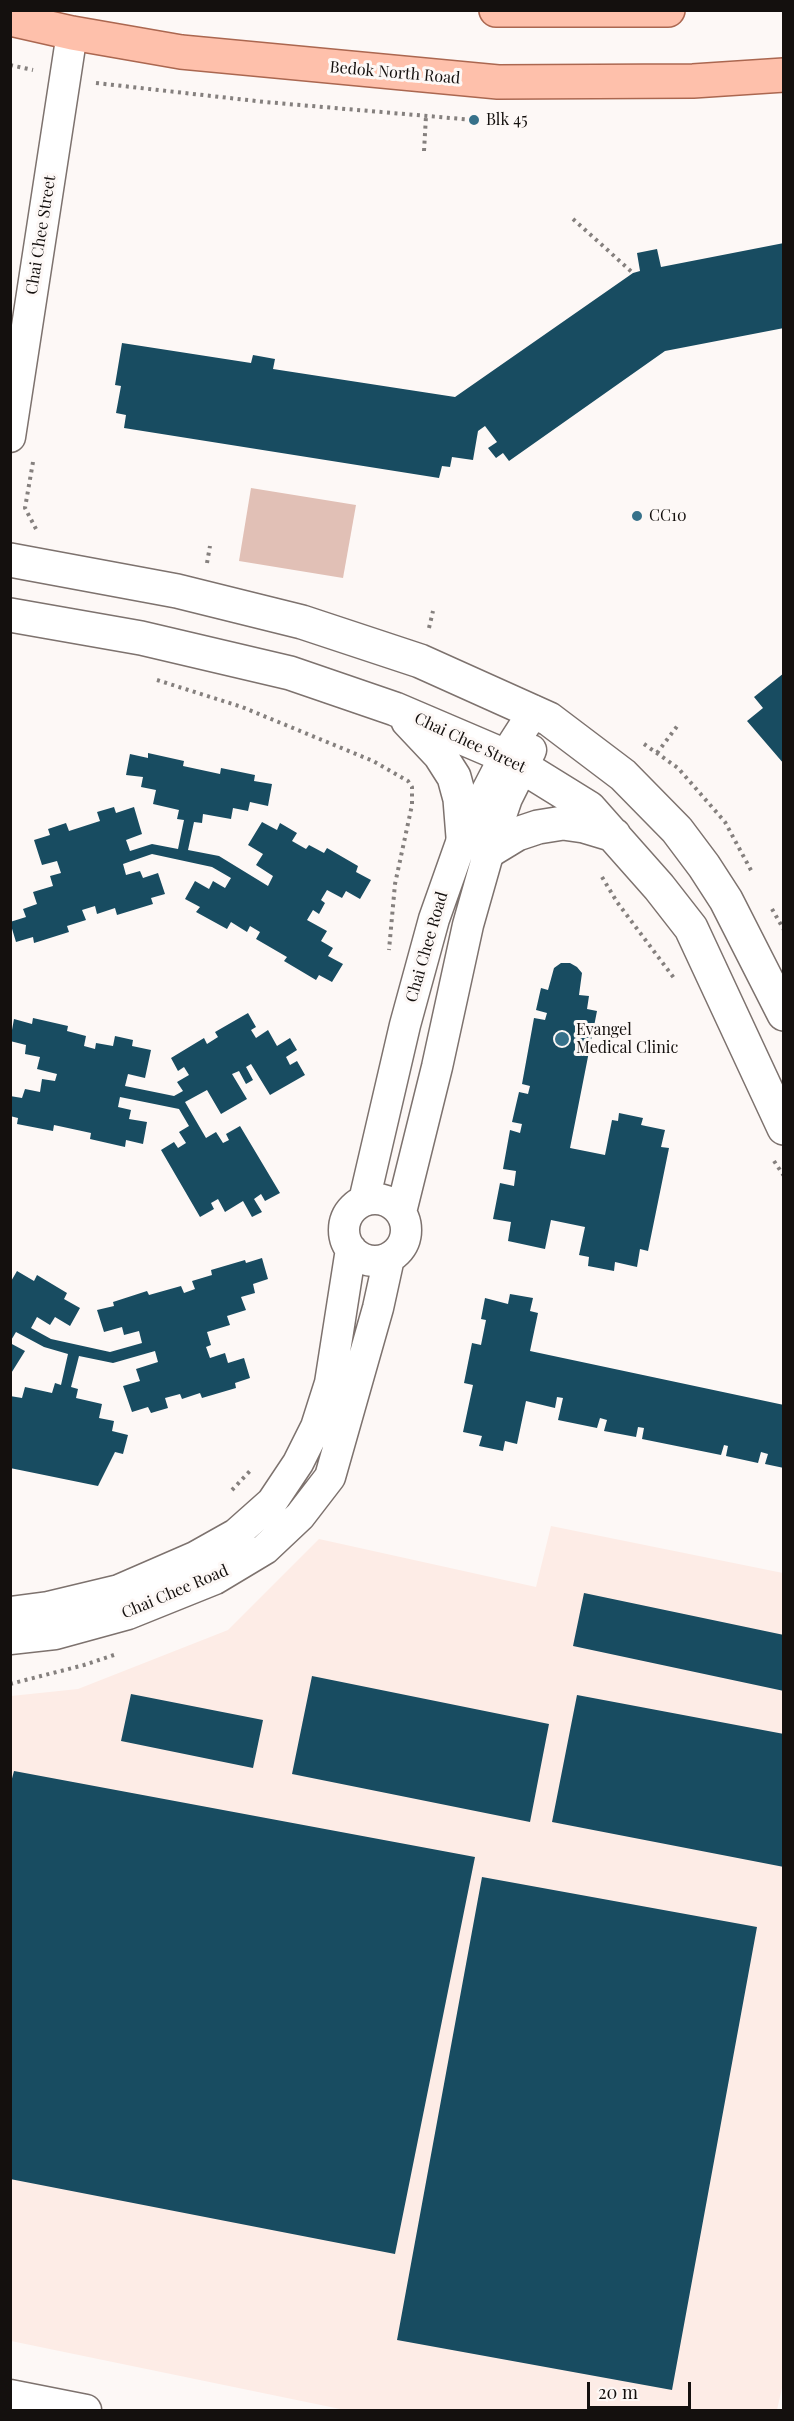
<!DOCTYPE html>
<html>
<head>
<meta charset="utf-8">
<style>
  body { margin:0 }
  #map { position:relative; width:794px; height:2421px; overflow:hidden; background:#fdf8f6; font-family:"Playfair Display",serif }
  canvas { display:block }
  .frame { position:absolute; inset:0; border:12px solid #14100e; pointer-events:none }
  .scale { position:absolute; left:587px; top:2382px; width:104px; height:27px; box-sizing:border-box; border:3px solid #14100e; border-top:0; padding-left:8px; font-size:18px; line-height:21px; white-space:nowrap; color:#14100e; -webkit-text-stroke:4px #fdf8f6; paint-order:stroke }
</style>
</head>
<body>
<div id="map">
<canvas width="794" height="2421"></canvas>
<div class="frame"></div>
<div class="scale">20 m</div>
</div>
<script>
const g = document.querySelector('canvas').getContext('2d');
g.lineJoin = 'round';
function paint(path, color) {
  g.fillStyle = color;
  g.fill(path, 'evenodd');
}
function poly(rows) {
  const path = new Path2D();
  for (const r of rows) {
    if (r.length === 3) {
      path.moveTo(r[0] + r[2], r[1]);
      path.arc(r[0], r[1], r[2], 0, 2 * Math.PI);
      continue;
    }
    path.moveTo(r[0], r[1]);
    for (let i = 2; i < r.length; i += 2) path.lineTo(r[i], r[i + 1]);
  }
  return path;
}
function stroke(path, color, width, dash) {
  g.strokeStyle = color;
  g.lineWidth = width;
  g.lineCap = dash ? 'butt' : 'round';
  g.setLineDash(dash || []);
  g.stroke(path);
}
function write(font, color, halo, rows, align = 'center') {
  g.font = font + ' "Playfair Display",serif';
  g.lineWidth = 6;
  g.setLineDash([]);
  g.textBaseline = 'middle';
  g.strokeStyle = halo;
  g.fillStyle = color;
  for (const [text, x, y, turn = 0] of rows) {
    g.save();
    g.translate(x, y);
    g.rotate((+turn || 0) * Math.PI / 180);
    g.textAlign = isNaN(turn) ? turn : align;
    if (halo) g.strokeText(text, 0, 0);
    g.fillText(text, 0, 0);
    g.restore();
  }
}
paint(poly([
  [551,1526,783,1573,784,2379,777,2410,345,2410,11,2341,11,1696,78,1689,228,1630,319,1539,536,1587]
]), '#fdece6');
paint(poly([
  [251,488,356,505,343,578,239,561]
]), '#e1c0b6');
paint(poly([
  [784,243,784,328,665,351,509,461,503,453,496,458,488,448,497,442,485,426,478,431,473,460,452,457,450,467,442,466,439,478,124,428,126,415,116,413,121,386,115,385,122,343,251,363,253,355,275,359,273,369,455,397,633,273,640,271,637,253,657,249,661,267],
  [784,673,784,764,747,721,763,708,754,697],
  [148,753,184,761,183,766,220,774,221,768,255,775,254,781,272,784,268,806,250,802,248,811,233,808,231,819,203,814,202,823,194,822,188,850,219,856,268,886,273,876,256,865,263,854,248,845,262,822,277,830,280,823,297,833,292,841,306,849,309,845,324,853,327,848,358,866,356,872,371,880,360,899,346,891,342,898,327,890,321,900,325,903,319,914,313,910,307,920,327,931,321,941,333,948,328,956,343,964,332,982,319,975,316,980,284,961,287,957,256,939,260,932,250,926,247,932,231,922,227,929,196,912,200,907,185,899,195,881,209,889,213,881,225,888,231,878,212,867,152,854,123,864,126,875,140,871,143,878,158,873,165,894,151,898,153,904,117,915,115,908,97,914,95,906,82,910,86,920,67,926,69,932,34,943,33,937,16,942,10,922,26,917,23,909,37,904,33,892,53,886,50,876,61,873,57,861,42,865,34,840,50,835,48,829,66,823,69,831,100,821,97,812,114,807,116,813,134,807,142,834,126,840,130,851,152,844,178,849,184,820,177,819,179,810,153,804,156,790,141,787,143,777,126,775,130,754,148,758],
  [561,963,570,963,577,967,582,973,579,995,589,996,587,1009,597,1011,570,1148,605,1155,612,1120,618,1121,619,1113,643,1118,641,1125,665,1130,661,1147,669,1148,648,1251,640,1249,637,1267,615,1262,614,1271,588,1266,589,1257,579,1255,585,1227,551,1220,545,1249,508,1241,511,1222,493,1219,500,1183,514,1186,516,1171,503,1169,510,1130,520,1133,522,1124,512,1122,519,1092,528,1094,530,1086,522,1084,534,1018,545,1020,547,1013,536,1010,541,988,548,990,554,968],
  [248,1013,256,1027,251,1030,256,1038,268,1030,277,1046,290,1038,297,1050,286,1057,290,1065,297,1061,305,1075,270,1095,251,1064,246,1067,253,1080,246,1084,239,1071,232,1074,247,1099,221,1114,207,1090,185,1102,206,1138,216,1132,223,1143,229,1140,226,1134,240,1126,280,1193,265,1201,261,1194,254,1199,262,1212,252,1217,243,1201,225,1212,218,1199,211,1203,214,1209,200,1217,161,1150,174,1142,178,1148,186,1143,179,1132,189,1126,179,1109,120,1097,118,1107,131,1110,129,1119,147,1122,143,1144,126,1140,125,1147,90,1139,91,1133,54,1125,53,1131,17,1124,18,1118,10,1116,10,1096,22,1098,25,1089,40,1092,42,1079,55,1081,57,1074,37,1069,40,1057,25,1054,26,1045,10,1041,14,1019,32,1024,33,1018,68,1026,67,1031,86,1036,84,1046,95,1049,96,1043,113,1046,115,1036,133,1040,132,1046,151,1050,145,1078,128,1074,125,1086,174,1096,183,1091,177,1082,189,1075,184,1067,178,1071,171,1058,204,1038,207,1044,218,1037,215,1032],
  [262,1258,268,1279,253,1284,255,1293,241,1297,246,1310,227,1316,230,1325,207,1332,211,1345,206,1347,210,1358,225,1353,228,1363,244,1358,250,1378,235,1383,236,1388,202,1398,200,1393,182,1399,180,1394,165,1398,168,1408,151,1413,148,1407,132,1412,123,1386,140,1381,136,1369,158,1362,155,1351,113,1363,79,1356,71,1387,78,1389,76,1398,102,1404,99,1418,114,1421,112,1431,128,1435,123,1454,115,1452,98,1486,10,1468,10,1396,22,1398,25,1387,52,1393,55,1383,61,1385,68,1354,44,1347,16,1332,10,1342,10,1283,17,1271,34,1281,37,1275,67,1293,64,1299,80,1308,70,1326,55,1317,50,1325,37,1317,31,1328,51,1339,110,1352,142,1343,139,1331,124,1335,122,1327,104,1332,97,1310,114,1306,113,1302,147,1291,149,1295,181,1286,184,1293,195,1289,192,1281,212,1275,211,1270,245,1260,246,1263],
  [510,1294,533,1298,530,1311,538,1313,530,1351,784,1405,784,1468,765,1464,768,1454,761,1452,758,1463,726,1456,728,1446,724,1445,721,1455,642,1439,644,1428,638,1427,636,1437,604,1431,607,1420,600,1418,597,1428,558,1420,563,1398,557,1397,555,1408,526,1401,517,1444,505,1441,503,1451,479,1446,482,1436,463,1432,473,1385,464,1383,472,1343,481,1345,486,1320,481,1319,485,1298,508,1304],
  [10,1343,25,1351,10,1375],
  [584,1593,784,1635,784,1691,573,1646],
  [312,1676,549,1724,530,1822,292,1774],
  [131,1694,263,1720,253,1768,121,1741],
  [577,1695,784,1734,784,1867,552,1822],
  [14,1771,475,1857,395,2254,10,2179,10,1786],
  [482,1877,757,1927,672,2390,397,2340]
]), '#184c61');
const minor = poly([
  [10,437,72,33],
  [375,1230,31],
  [364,1201,405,1025,434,919,463,837,505,756,534,711],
  [401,1212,437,1067,468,925,489,851,507,798,531,750],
  [10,1612,48,1607,119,1590,195,1557,236,1534,272,1502,298,1463,316,1427,330,1383,351,1249],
  [10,1639,55,1634,128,1614,215,1579,265,1549,300,1516,330,1477,378,1308,389,1258],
  [10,2395,86,2410]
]);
const tertiary = poly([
  [10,560,177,591,302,622,420,661,549,719,623,775,677,830,704,866,726,900,784,1014],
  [10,615,141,638,290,673,395,709,505,756,589,808,659,887,691,928,784,1128],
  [408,721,440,755,454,777,460,799,463,837],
  [489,851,517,834,538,827,563,823,584,826,614,835]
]);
const primary = poly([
  [496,10,668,10],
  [10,19,72,33,181,52,498,82,693,81,784,75]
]);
stroke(minor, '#7d726e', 33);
stroke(tertiary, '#7d726e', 36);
stroke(primary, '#ab6750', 36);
stroke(poly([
  [10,65,33,70],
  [96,83,265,102,474,120],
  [424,151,426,116],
  [573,219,633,273],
  [33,462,25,508,36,529],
  [207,563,210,546],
  [429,628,433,611],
  [157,680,242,707,373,761,408,781,412,787,412,805,395,884,389,950],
  [644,744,678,768,725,822,753,874],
  [657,753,678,725],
  [602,877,617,902,674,978],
  [772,909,784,930],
  [774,1161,784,1176],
  [232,1490,250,1471],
  [10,1684,84,1665,114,1655]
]), '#85807e', 4, [3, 4.5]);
stroke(minor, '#fff', 30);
stroke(tertiary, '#fff', 33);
stroke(primary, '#fec0ab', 33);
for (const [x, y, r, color] of [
  [474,120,6,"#37718a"],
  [637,516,6,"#37718a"],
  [562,1039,8,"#37718a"]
]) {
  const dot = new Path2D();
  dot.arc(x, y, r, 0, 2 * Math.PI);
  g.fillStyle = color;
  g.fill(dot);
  stroke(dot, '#fdf8f6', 2);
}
write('16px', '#14100e', '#fdf8f6', [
  ["Bedok North Road",395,73,5],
  ["Chai Chee Street",41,235,-81],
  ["Chai Chee Street",470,743,25],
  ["Chai Chee Road",427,947,-74],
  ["Chai Chee Road",175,1592,-23]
]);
write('16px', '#14100e', '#fdf8f6', [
  ["Blk 45",486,120],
  ["CC10",649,516],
  ["Evangel",576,1030],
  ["Medical Clinic",576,1048]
], 'left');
</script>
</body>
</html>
